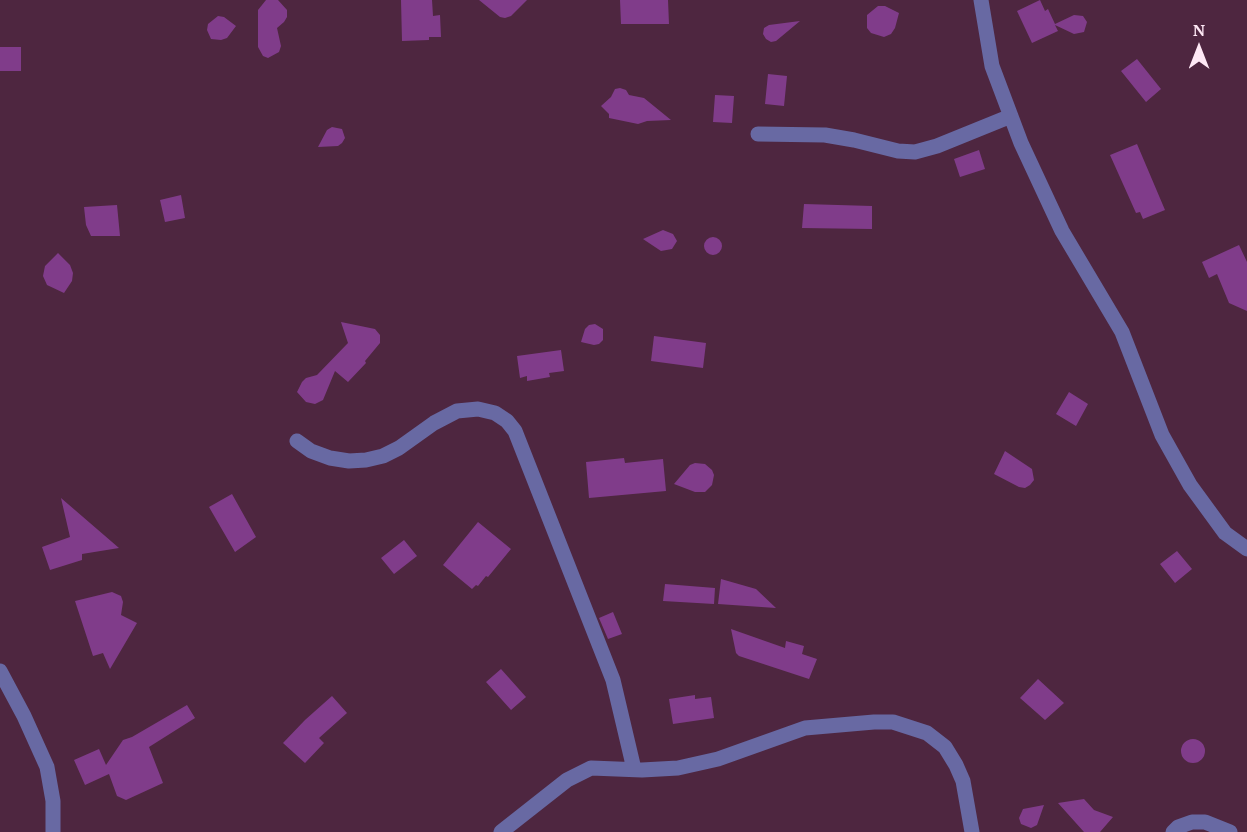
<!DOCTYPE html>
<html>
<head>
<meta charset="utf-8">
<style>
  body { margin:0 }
  #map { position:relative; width:1247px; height:832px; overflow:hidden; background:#4e2640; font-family:"PT Serif",serif }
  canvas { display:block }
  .north { position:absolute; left:1169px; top:18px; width:60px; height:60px; -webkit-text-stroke:4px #4e2640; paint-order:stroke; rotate:0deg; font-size:16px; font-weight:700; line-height:24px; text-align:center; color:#fee8f5 }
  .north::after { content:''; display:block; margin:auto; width:21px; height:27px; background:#fee8f5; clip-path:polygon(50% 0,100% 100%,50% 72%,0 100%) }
</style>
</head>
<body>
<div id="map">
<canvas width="1247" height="832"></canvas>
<div class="north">N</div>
</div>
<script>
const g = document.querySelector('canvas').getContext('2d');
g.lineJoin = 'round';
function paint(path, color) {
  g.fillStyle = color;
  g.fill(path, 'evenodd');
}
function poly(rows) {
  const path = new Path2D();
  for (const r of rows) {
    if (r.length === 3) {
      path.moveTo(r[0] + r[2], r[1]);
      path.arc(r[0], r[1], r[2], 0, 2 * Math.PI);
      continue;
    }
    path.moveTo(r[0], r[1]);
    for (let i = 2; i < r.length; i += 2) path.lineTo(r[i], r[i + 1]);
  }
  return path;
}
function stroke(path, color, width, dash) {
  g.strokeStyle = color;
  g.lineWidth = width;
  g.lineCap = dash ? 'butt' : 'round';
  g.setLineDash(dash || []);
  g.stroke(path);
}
paint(poly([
  [266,0,278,0,287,10,287,17,284,22,277,28,281,46,279,52,268,58,263,56,258,47,258,10],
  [401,0,432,0,433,16,440,15,441,37,429,37,429,40,402,41],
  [479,0,527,0,511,16,505,18,500,17],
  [620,0,668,0,669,24,621,24],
  [1040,0,1045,11,1048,9,1055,24,1074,15,1083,16,1087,22,1084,32,1074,34,1055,25,1058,31,1032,43,1017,11],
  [878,6,885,6,899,13,895,28,891,34,884,37,871,33,867,28,867,15],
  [218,16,224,17,236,26,227,38,221,40,211,39,207,30,208,24],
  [800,21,776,41,771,42,766,39,763,34,764,28,769,25],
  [0,47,21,47,21,71,0,71],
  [1137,59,1161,89,1146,102,1121,71],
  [768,74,787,76,784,106,765,104],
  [620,88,626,90,629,95,644,98,671,120,647,121,638,124,609,118,609,114,601,106,611,97,615,89],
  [715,95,734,96,732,123,713,122],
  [332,127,342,129,345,138,342,143,338,146,318,147,327,130],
  [1137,144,1165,210,1143,219,1140,212,1136,213,1110,155],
  [979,150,985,169,960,177,954,159],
  [181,195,185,218,165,222,160,200],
  [804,204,872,206,872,229,802,228],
  [117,205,120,236,91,236,86,225,84,207],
  [663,230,673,234,677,241,672,249,661,251,643,239],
  [713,246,9],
  [1239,245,1247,262,1247,311,1229,303,1217,274,1209,278,1202,262],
  [58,253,70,265,73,273,72,281,64,293,47,285,43,276,45,266],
  [341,322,375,329,380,335,380,343,365,361,366,363,348,382,335,371,323,400,315,404,306,402,297,392,302,382,306,378,317,375,348,343],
  [595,324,603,329,603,340,599,344,594,345,581,342,585,329,589,325],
  [654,336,706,343,703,368,651,361],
  [561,350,564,371,549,373,550,377,527,381,527,376,520,378,517,356],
  [1069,392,1088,404,1076,426,1056,414],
  [1005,451,1032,469,1034,480,1030,485,1025,488,1019,487,994,474],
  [624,458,625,463,663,459,666,491,589,498,586,462],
  [695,463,705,464,712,470,714,475,712,485,705,492,695,492,674,484,690,465],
  [232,494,256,537,235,552,209,507],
  [61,498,119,548,82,554,82,560,50,570,42,547,70,537],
  [478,522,511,549,488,577,486,576,478,586,476,585,472,589,443,565],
  [404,540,417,556,394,574,381,558],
  [1177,551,1192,569,1175,583,1160,564],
  [721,579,756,589,776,608,718,604],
  [665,584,715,588,714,604,663,601],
  [112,592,121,596,123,602,121,615,137,623,110,669,103,653,93,656,75,601],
  [613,612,622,634,608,639,599,618],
  [731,629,785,648,786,641,804,646,802,654,817,659,809,679,739,656,736,653],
  [501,669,526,697,511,710,486,682],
  [1038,679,1064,703,1045,720,1020,698],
  [695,695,695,699,711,697,714,718,673,724,669,699],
  [332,696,347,713,319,738,324,743,305,763,283,743,305,720],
  [187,705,195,718,149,747,163,783,126,800,117,796,109,774,85,785,74,760,99,749,106,765,123,740,132,737],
  [1193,751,12],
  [1084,799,1094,810,1113,817,1100,832,1084,832,1058,803],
  [1044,805,1037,825,1031,828,1021,824,1019,818,1023,809]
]), '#803c8a');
stroke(poly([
  [981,0,992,66,1021,143,1062,231,1122,332,1162,435,1190,485,1225,533,1247,549],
  [758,134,825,135,854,140,898,151,915,152,937,146,1011,116],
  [297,441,311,451,330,458,349,461,366,460,383,456,399,448,434,423,457,411,478,409,495,413,507,421,515,431,613,680,634,769],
  [0,671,24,716,47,767,53,801,53,832],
  [501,832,567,780,591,768,642,770,678,768,718,759,805,728,874,722,893,722,927,733,945,747,956,765,963,781,972,832],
  [1173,832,1178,827,1192,822,1205,822,1230,832]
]), '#6869a3', 15);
</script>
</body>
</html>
